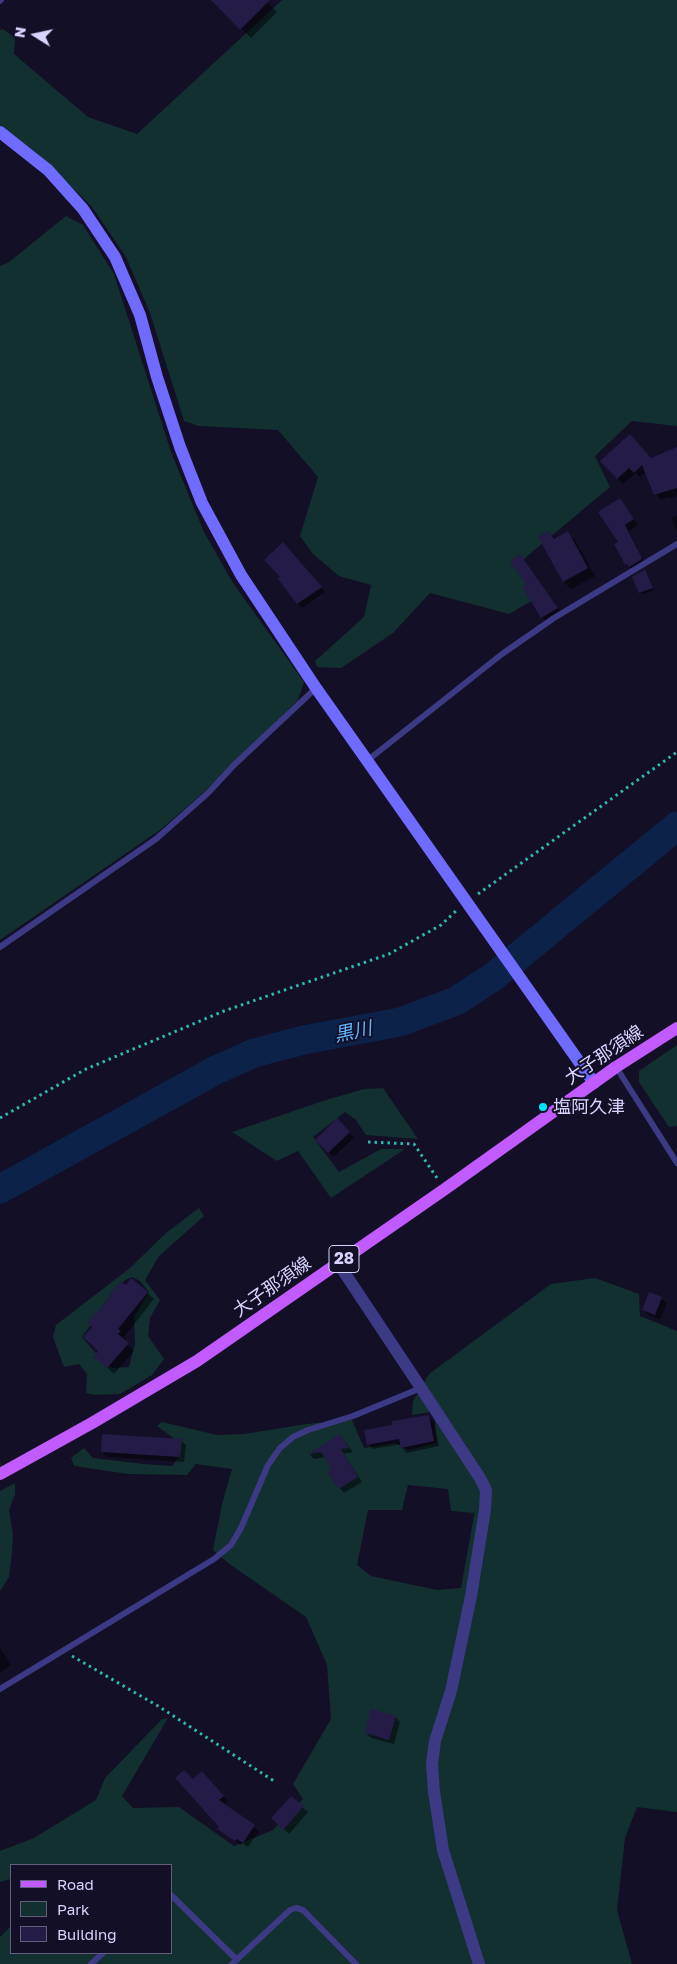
<!DOCTYPE html>
<html>
<head>
<meta charset="utf-8">
<style>
  body { margin:0 }
  #map { position:relative; width:677px; height:1964px; overflow:hidden; background:#130f26; font-family:"Golos Text",sans-serif }
  canvas { display:block }
  .legend { position:absolute; left:10px; top:1864px; width:162px; height:90px; box-sizing:border-box; background:#130f26; border:1px solid #625e7d; margin:0; padding:6px 9px; list-style:none; font-size:15px; color:#d9d4ff }
  .legend li { display:flex; align-items:center; gap:10px; height:25px }
  .legend b { width:25px; border:1px solid #625e7d }
  .north { position:absolute; left:10px; top:10px; width:50px; height:50px; -webkit-text-stroke:4px #130f26; paint-order:stroke; rotate:280deg; font-size:14px; font-weight:700; line-height:20px; text-align:center; color:#d9d4ff }
  .north::after { content:''; display:block; margin:auto; width:18px; height:22px; background:#d9d4ff; clip-path:polygon(50% 0,100% 100%,50% 72%,0 100%) }
</style>
</head>
<body>
<div id="map">
<canvas width="677" height="1964"></canvas>
<ul class="legend">
<li><b style="height:6px;background:#c25bff"></b>Road</li>
<li><b style="height:14px;background:#12302f"></b>Park</li>
<li><b style="height:14px;background:#241b47"></b>Building</li>
</ul>
<div class="north">N</div>
</div>
<script>
const g = document.querySelector('canvas').getContext('2d');
g.lineJoin = 'round';
function paint(path, color) {
  g.fillStyle = color;
  g.fill(path, 'evenodd');
}
function poly(rows) {
  const path = new Path2D();
  for (const r of rows) {
    path.moveTo(r[0], r[1]);
    for (let i = 2; i < r.length; i += 2) path.lineTo(r[i], r[i + 1]);
  }
  return path;
}
function stroke(path, color, width, dash) {
  g.strokeStyle = color;
  g.lineWidth = width;
  g.lineCap = dash ? 'butt' : 'round';
  g.setLineDash(dash || []);
  g.stroke(path);
}
function write(font, color, halo, rows, align = 'center') {
  g.font = font + ' "Golos Text","Noto Sans JP",sans-serif';
  g.lineWidth = 4;
  g.setLineDash([]);
  g.textBaseline = 'middle';
  g.strokeStyle = halo;
  g.fillStyle = color;
  for (const [text, x, y, turn = 0] of rows) {
    g.save();
    g.translate(x, y);
    g.rotate((+turn || 0) * Math.PI / 180);
    g.textAlign = isNaN(turn) ? turn : align;
    if (halo) g.strokeText(text, 0, 0);
    g.fillText(text, 0, 0);
    g.restore();
  }
}
paint(poly([
  [282,0,677,0,677,426,632,421,595,456,610,487,519,563,535,599,509,614,430,593,393,633,341,668,317,667,315,661,364,617,371,585,339,576,313,554,300,536,318,477,278,430,199,426,184,421,150,313,126,257,92,207,38,154,0,125,0,30,3,29,15,38,14,54,88,117,137,134],
  [66,216,83,225,114,274,171,452,204,532,233,583,304,682,298,700,204,792,160,830,0,940,0,266,9,262],
  [677,1045,677,1126,669,1127,639,1082,639,1071],
  [383,1088,418,1139,366,1135,356,1120,345,1112,313,1137,339,1172,381,1149,405,1149,331,1198,298,1151,277,1161,232,1132,326,1100,364,1089],
  [199,1208,204,1216,159,1256,145,1280,160,1300,150,1318,148,1336,164,1359,152,1375,120,1394,95,1395,86,1393,87,1374,79,1364,64,1367,53,1337,56,1325,130,1268,166,1233],
  [132,1277,140,1281,149,1292,134,1317,135,1343,129,1367,112,1368,105,1364,82,1337,99,1313,102,1306,125,1280],
  [595,1278,639,1294,640,1316,677,1331,677,1812,637,1807,625,1838,617,1910,632,1964,0,1964,0,1937,11,1926,11,1953,171,1953,171,1865,11,1865,11,1879,0,1882,0,1851,34,1838,96,1800,105,1778,162,1719,168,1718,122,1796,133,1808,179,1807,234,1846,273,1830,303,1799,293,1784,331,1719,327,1665,306,1617,228,1563,213,1550,222,1504,232,1469,196,1464,187,1475,128,1474,74,1466,71,1458,84,1448,93,1458,144,1464,172,1466,179,1457,180,1443,157,1426,162,1422,217,1435,244,1434,307,1424,352,1420,364,1448,395,1443,409,1450,436,1443,435,1420,431,1412,412,1415,413,1401,429,1374,551,1284],
  [408,1485,448,1489,451,1511,474,1513,475,1510,461,1588,437,1590,371,1576,357,1565,368,1510,402,1510],
  [15,1483,15,1494,9,1510,13,1534,12,1552,9,1577,0,1591,0,1491]
]), '#12302f');
paint(poly([
  [213,0,265,0,277,12,251,38],
  [677,448,677,496,671,498,669,497,661,500,656,494,646,472,640,477,636,473,623,484,602,461,651,459],
  [620,500,638,525,629,531,646,565,631,569,626,564],
  [677,515,677,531,671,518],
  [549,532,556,539,567,533,575,540,595,576,571,589,564,582],
  [288,549,325,592,302,608,298,603],
  [524,560,561,612,546,621,542,617,528,586],
  [645,570,654,590,642,595,634,577],
  [337,1120,354,1138,333,1157,316,1140],
  [126,1287,147,1293,154,1299,124,1337,126,1339,124,1341,134,1351,114,1374,102,1363,100,1351],
  [650,1294,662,1299,667,1303,660,1320,648,1315,644,1310],
  [429,1417,434,1422,439,1446,407,1453,402,1448,401,1444,373,1449,368,1444,394,1426],
  [340,1435,353,1452,344,1454,362,1482,344,1493,340,1488,333,1469,325,1457,314,1459,310,1455],
  [181,1440,186,1445,184,1462,107,1457,102,1452],
  [0,1648,11,1665,0,1673],
  [395,1717,400,1722,394,1744,371,1738,366,1733],
  [206,1777,228,1801,224,1805,259,1831,248,1847,242,1843,241,1845,219,1829,220,1827,193,1781],
  [291,1798,308,1812,289,1834,273,1818]
]), '#0007');
stroke(poly([
  [0,1189,216,1070,254,1053,304,1040,400,1022,456,1001,493,977,677,826]
]), '#0c2248', 29);
paint(poly([
  [211,0,270,0,240,30],
  [630,434,651,458,677,447,677,488,654,495,642,465,634,473,629,468,617,479,600,461],
  [620,498,634,519,625,525,641,556,642,559,629,567,627,564,625,565,614,544,618,542,598,512],
  [549,531,554,539,568,531,588,568,563,582,538,537],
  [283,542,322,587,297,604,278,579,280,577,264,560],
  [520,554,558,608,541,618,523,588,527,585,510,562],
  [645,569,653,588,639,593,632,577],
  [337,1118,350,1132,328,1153,315,1140],
  [131,1278,148,1292,118,1329,121,1331,118,1334,129,1343,107,1368,93,1357,98,1351,83,1337,92,1327,87,1323,111,1296,109,1295,121,1281,126,1285],
  [649,1292,662,1297,655,1315,642,1310],
  [429,1415,434,1441,401,1448,399,1439,367,1445,364,1430,392,1425,392,1421],
  [102,1434,182,1439,180,1457,101,1452],
  [340,1434,349,1448,341,1449,358,1477,339,1489,327,1471,331,1468,321,1452,308,1454],
  [371,1709,396,1716,389,1740,365,1733],
  [184,1770,193,1779,202,1771,224,1796,219,1800,255,1825,243,1843,237,1839,235,1841,217,1829,219,1827,175,1778],
  [291,1796,304,1806,283,1830,271,1818]
]), '#241b47');
stroke(poly([
  [478,894,677,752],
  [0,1118,86,1069,224,1011,389,954,441,925,457,910],
  [368,1142,414,1144,437,1178],
  [72,1656,158,1706,274,1781]
]), '#2fb8b0', 3, [2.5, 4]);
stroke(poly([
  [0,1,1,0],
  [368,760,502,654,554,618,677,544],
  [0,947,156,839,208,793,234,765,316,688],
  [616,1067,677,1163],
  [0,1689,214,1559,231,1545,241,1528,268,1465,280,1448,293,1437,308,1430,353,1416,421,1388],
  [171,1895,237,1960],
  [91,1964,103,1953],
  [232,1964,290,1910,296,1908,303,1910,356,1964]
]), '#3d3a85', 6);
stroke(poly([
  [338,1263,421,1388,480,1478,486,1490,485,1510,471,1596,451,1691,435,1741,432,1764,434,1792,443,1850,479,1964]
]), '#3d3a85', 12);
stroke(poly([
  [0,132,48,170,83,209,115,257,140,315,157,377,180,447,202,503,241,575,316,688,594,1083]
]), '#6f6bff', 12);
stroke(poly([
  [0,1474,92,1423,197,1361,445,1189,616,1067,677,1028]
]), '#c25bff', 12);
for (const [x, y, r, color] of [
  [543,1107,5,"#00e5ff"]
]) {
  const dot = new Path2D();
  dot.arc(x, y, r, 0, 2 * Math.PI);
  g.fillStyle = color;
  g.fill(dot);
  stroke(dot, '#130f26', 2);
}
for (const [x, y, w] of [
  [344,1259,30]
]) {
  const box = new Path2D();
  box.roundRect(x - w / 2, y - 13.5, w, 27, 4);
  g.fillStyle = '#130f26';
  g.fill(box);
  stroke(box, '#d9d4ff', 1);
}
write('bold 16px', '#d9d4ff', null, [
  ["28",344,1259]
]);
write('18px', '#d9d4ff', '#130f26', [
  ["大子那須線",604,1055,-34],
  ["大子那須線",272,1287,-35]
]);
write('18px', '#d9d4ff', '#130f26', [
  ["塩阿久津",553,1107]
], 'left');
write('italic 19px', '#62b6ff', '#130f26', [
  ["黒川",353,1032,-12]
]);
</script>
</body>
</html>
